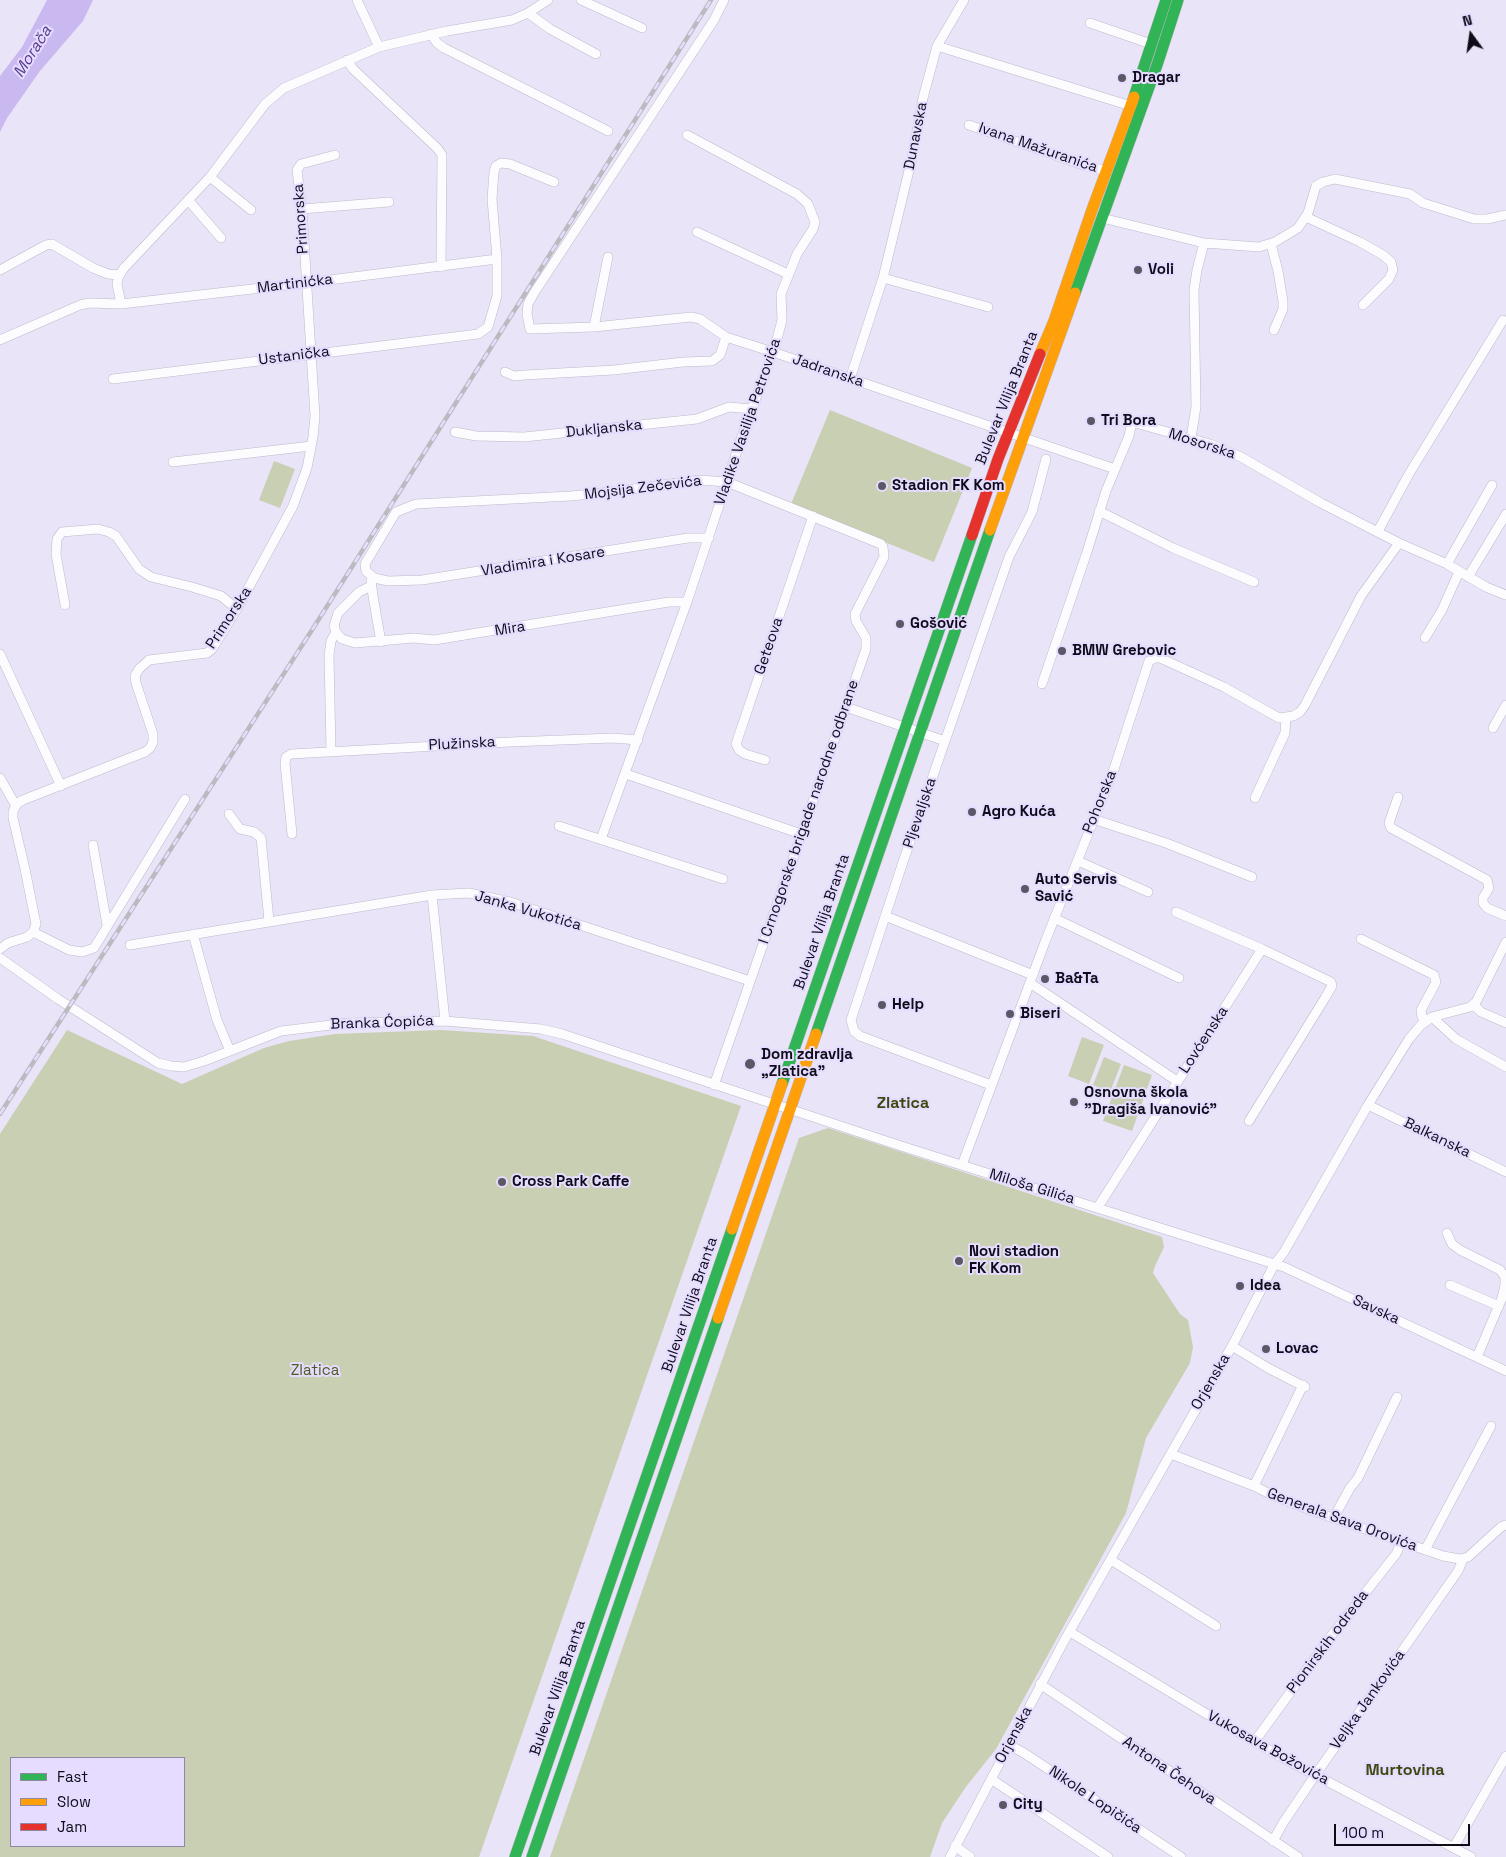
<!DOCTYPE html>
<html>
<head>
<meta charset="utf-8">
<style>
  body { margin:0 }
  #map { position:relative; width:1506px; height:1857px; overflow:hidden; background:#e9e4f7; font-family:"Space Grotesk",sans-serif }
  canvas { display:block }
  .legend { position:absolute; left:10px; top:1757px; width:175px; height:90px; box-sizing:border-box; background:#e5dcff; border:1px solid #8f88a3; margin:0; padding:6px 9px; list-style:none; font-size:15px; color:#0f0b19 }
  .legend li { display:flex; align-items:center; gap:10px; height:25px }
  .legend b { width:25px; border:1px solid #8f88a3 }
  .north { position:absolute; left:1446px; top:10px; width:50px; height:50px; -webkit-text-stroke:4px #e5dcff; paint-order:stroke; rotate:346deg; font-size:14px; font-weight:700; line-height:20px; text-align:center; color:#0f0b19 }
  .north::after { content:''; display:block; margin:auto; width:18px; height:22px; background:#0f0b19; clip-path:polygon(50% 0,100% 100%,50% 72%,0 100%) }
  .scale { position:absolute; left:1334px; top:1824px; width:136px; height:22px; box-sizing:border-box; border:2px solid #0f0b19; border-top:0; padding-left:6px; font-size:15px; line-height:18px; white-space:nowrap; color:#0f0b19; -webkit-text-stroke:4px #e5dcff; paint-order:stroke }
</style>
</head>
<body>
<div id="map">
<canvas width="1506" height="1857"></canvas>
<ul class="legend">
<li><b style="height:6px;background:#30b455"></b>Fast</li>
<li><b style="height:6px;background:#ff9f0a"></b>Slow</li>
<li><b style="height:6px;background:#e5322d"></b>Jam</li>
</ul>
<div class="north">N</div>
<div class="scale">100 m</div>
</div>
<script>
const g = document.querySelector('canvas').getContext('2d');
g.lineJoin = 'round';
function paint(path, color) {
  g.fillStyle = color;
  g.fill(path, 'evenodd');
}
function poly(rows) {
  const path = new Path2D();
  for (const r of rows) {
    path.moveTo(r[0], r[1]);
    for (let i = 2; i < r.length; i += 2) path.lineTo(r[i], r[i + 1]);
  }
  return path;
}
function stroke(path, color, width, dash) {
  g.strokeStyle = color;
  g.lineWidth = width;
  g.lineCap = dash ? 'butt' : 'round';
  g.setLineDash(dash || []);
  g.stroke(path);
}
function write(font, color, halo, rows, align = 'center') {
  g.font = font + ' "Space Grotesk",sans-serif';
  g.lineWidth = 4;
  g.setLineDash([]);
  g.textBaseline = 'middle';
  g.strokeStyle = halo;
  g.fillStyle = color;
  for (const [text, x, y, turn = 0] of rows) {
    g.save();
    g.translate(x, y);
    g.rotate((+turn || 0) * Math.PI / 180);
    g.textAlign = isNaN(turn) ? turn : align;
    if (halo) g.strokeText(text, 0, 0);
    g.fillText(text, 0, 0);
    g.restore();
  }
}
paint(poly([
  [830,410,972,468,934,562,791,504],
  [274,461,295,469,280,508,259,500],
  [67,1030,182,1084,264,1048,289,1041,335,1034,441,1030,533,1036,741,1106,479,1857,0,1857,0,1134],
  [11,1758,184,1758,184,1846,11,1846],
  [1082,1037,1104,1045,1089,1084,1068,1076],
  [1104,1057,1121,1064,1110,1092,1093,1085],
  [1124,1065,1152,1075,1132,1131,1103,1121],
  [828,1128,1162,1237,1164,1247,1155,1266,1153,1273,1180,1314,1188,1320,1193,1347,1190,1363,1146,1438,1126,1513,996,1749,965,1788,942,1823,930,1857,550,1857,799,1138]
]), '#c9cfb3');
paint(poly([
  [47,0,93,0,83,21,40,71,7,118,0,132,0,76,22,47]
]), '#cab9f1');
const street = poly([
  [357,0,379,47],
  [581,0,642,28],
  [724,0,714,20,534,293,528,304,527,314,530,329,594,327,691,317,700,319,726,337,773,352,1115,469],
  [528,13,550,29,596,54],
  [1090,23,1151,44],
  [431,34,437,43,444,48,608,131],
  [937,46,1131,106],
  [347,60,353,69,437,148,442,155,441,267],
  [969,125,1086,166,1107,171],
  [210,177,251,210],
  [188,200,221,238],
  [302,209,389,202],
  [1306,217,1360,242,1383,255,1391,262,1393,270,1389,279,1363,305],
  [1102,218,1204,243,1259,247,1275,242,1298,228,1308,213,1316,186,1323,182,1335,179,1410,194,1423,203,1474,219,1487,219,1506,215],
  [697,232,788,274],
  [1271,244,1278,271,1283,301,1283,309,1274,330],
  [497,259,305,283,121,304,117,284,118,278,124,268,210,177,265,104,284,88,379,47,447,31,512,20,528,13,548,0],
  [0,270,46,245,52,244,93,268,108,274,119,275],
  [883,278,988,307],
  [594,327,608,257],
  [0,340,80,305,89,303,121,304],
  [505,372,514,376,525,375,614,370,683,362,712,361,720,355,726,337],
  [113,379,478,334,488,327,497,296,497,259,492,199,494,172,496,166,501,163,510,164,554,182],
  [850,379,883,278,912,158,923,98,937,46,964,0],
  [455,432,476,436,524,437,697,419,729,407,752,409],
  [1191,438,1196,407,1194,290,1197,270,1204,243],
  [173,462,311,446],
  [1099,511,1173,548,1254,582],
  [1378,531,1409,474,1503,320],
  [709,538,688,538,422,580,388,581,374,578,366,571,365,564,396,512,416,504,571,496,611,492,700,480,727,482,881,544,883,547,884,557,855,614,856,621,866,638,866,649,714,1085],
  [1447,564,1492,485],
  [1468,577,1506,514],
  [371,580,373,596,381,642],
  [371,586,359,592,338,613,334,626,336,632,342,639,355,643,414,638,434,640,669,602,687,602],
  [65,605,56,554,57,539,62,532,98,529,109,532,116,536,139,569,151,577,192,587,221,596,237,609],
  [1425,638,1442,610,1459,572],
  [0,654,61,786],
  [1042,684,1086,555,1106,491,1129,436,1132,422,1210,444,1241,457,1321,503,1399,543,1447,564,1486,587,1506,595],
  [846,707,945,741],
  [1493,728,1506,705],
  [331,751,329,655,331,641,336,632],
  [765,760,745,754,739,750,736,744,813,516],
  [626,774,801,834],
  [0,778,16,806],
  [1398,797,1389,823,1391,828,1487,880,1489,888,1483,898,1483,903,1487,908,1506,916],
  [1255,798,1285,733,1286,718],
  [229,814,240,829,254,832,261,838,269,921],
  [1093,819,1166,843,1252,877],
  [559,826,723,879],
  [292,834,285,763,286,757,291,754,510,742,613,738,638,740],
  [601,839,687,602,741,439,776,343,782,320,781,294,797,254,813,229,815,222,808,204,797,194,687,135],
  [93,845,107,925],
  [1078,861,1148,892],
  [432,895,445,1021],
  [1176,912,1262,949,1331,982,1332,986,1325,998,1249,1121],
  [885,916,1033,975],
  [1054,918,1179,978],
  [33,932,69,950,82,952,94,948,185,799],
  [193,934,217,1020,230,1051],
  [1361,939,1434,975,1436,982,1421,1010,1422,1017,1426,1020],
  [130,945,432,895,469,893,510,902,750,981],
  [0,949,8,943,27,937,33,932,36,924,25,869,13,818,13,812,16,804,23,800,145,752,150,748,153,742,153,734,136,683,135,676,139,669,149,660,207,653,212,649,237,609,293,506,307,468,313,437,315,416,302,209,297,170,301,164,335,155],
  [0,958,58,999,158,1063,171,1066,184,1067,204,1061,281,1031,348,1023,445,1021,541,1029,562,1034,901,1146,1284,1267,1506,1371],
  [1030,983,1177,1081],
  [1474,1005,1481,1012,1506,1023],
  [1432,1017,1456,1039,1506,1067],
  [991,1085,860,1036,854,1031,851,1020,903,862,1009,557,1032,512,1046,459],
  [1368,1105,1506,1172],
  [962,1165,1045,942,1114,769,1149,661,1155,658,1160,658,1224,687,1279,718,1293,716,1300,712,1305,705,1361,596,1399,543],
  [1098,1207,1262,949],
  [1447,1233,1452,1244,1460,1250,1500,1270,1505,1277,1505,1285,1502,1298,1477,1357],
  [1450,1285,1499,1306],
  [1232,1346,1268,1368,1305,1387],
  [1171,1454,1254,1486,1272,1495,1313,1511,1443,1556,1460,1559,1468,1557,1501,1527,1506,1525],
  [1254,1486,1303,1385],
  [1334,1517,1350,1488,1358,1478,1397,1397],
  [1425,1550,1491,1426],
  [1111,1560,1216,1626],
  [1070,1632,1205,1713,1281,1757,1471,1857],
  [1040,1684,1298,1857],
  [1255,1741,1331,1636,1396,1554,1401,1543],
  [1009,1745,1024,1753,1181,1857],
  [991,1779,1108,1857],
  [1273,1841,1283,1823,1316,1774,1458,1571,1463,1559],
  [955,1846,970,1857],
  [1454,1847,1506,1756],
  [950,1857,1063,1643,1232,1346,1274,1265,1284,1252,1368,1105,1409,1039,1421,1025,1432,1017,1470,1007,1476,1002,1506,942]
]);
const fast = poly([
  [1134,97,1166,0],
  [1075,293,1157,65,1178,0],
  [816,1034,990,530],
  [782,1084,972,535],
  [515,1857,732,1229],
  [532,1857,718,1318]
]);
const slow = poly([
  [1040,354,1054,321,1093,207,1134,97],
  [990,530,1075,293],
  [732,1229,782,1084],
  [718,1318,816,1034]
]);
const jam = poly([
  [972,535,998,459,1040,354]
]);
stroke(street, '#beb9c9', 10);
stroke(fast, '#beb9c9', 12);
stroke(slow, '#beb9c9', 12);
stroke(jam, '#beb9c9', 12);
stroke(street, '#fcfbfe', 9);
stroke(fast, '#30b455', 11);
stroke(slow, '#ff9f0a', 11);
stroke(jam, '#e5322d', 11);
const rail = poly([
  [0,1114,312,630,711,0]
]);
stroke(rail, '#bcbac0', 4.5);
stroke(rail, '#e5dcff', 2.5, [8]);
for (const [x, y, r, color] of [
  [1122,78,5,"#5b5767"],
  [1138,270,5,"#5b5767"],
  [1091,421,5,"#5b5767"],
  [882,486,5,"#5b5767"],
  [900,624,5,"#5b5767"],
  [1062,651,5,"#5b5767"],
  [972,812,5,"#5b5767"],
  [1025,889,5,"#5b5767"],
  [1045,979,5,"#5b5767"],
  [882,1005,5,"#5b5767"],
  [1010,1014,5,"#5b5767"],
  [750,1064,6,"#5b5767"],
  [1074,1102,5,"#5b5767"],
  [502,1182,5,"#5b5767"],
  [959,1261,5,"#5b5767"],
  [1240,1286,5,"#5b5767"],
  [1266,1349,5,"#5b5767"],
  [1003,1805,5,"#5b5767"]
]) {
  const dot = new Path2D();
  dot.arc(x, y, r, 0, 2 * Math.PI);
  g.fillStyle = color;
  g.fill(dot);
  stroke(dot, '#e5dcff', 2);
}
write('bold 15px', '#0f0b19', '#e5dcff', [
  ["Dragar",1132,78],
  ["Voli",1148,270],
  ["Tri Bora",1101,421],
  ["Stadion FK Kom",892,486],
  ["Gošović",910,624],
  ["BMW Grebovic",1072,651],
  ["Agro Kuća",982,812],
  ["Auto Servis",1035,880],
  ["Savić",1035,897],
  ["Ba&Ta",1055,979],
  ["Help",892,1005],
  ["Biseri",1020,1014],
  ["Dom zdravlja",761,1055],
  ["„Zlatica”",761,1072],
  ["Osnovna škola",1084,1093],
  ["\"Dragiša Ivanović\"",1084,1110],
  ["Cross Park Caffe",512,1182],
  ["Novi stadion",969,1252],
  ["FK Kom",969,1269],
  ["Idea",1250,1286],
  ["Lovac",1276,1349],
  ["City",1013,1805]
], 'left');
write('15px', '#0f0b19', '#e5dcff', [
  ["Dunavska",916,136,-79],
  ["Ivana Mažuranića",1038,148,19],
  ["Primorska",301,219,-94],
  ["Martinićka",295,284,-7],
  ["Ustanička",294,356,-7],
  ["Jadranska",828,371,19],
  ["Bulevar Vilija Branta",1007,398,-68],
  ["Vladike Vasilija Petrovića",748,422,-71],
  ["Dukljanska",604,429,-6],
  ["Mosorska",1202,444,18],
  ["Mojsija Zečevića",643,488,-7],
  ["Vladimira i Kosare",543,562,-9],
  ["Primorska",229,618,-57],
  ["Mira",510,629,-9],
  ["Geteova",769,646,-71],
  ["Plužinska",462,744,-3],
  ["Pohorska",1100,802,-68],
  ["I Crnogorske brigade narodne odbrane",809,812,-71],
  ["Pljevaljska",920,813,-71],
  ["Janka Vukotića",528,911,16],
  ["Bulevar Vilija Branta",822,922,-71],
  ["Branka Ćopića",382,1023,-2],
  ["Lovćenska",1204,1040,-57],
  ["Balkanska",1437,1138,26],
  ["Miloša Gilića",1032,1187,17],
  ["Bulevar Vilija Branta",690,1305,-71],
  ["Savska",1376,1310,25],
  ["Orjenska",1211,1382,-60],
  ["Generala Sava Orovića",1342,1520,20],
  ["Pionirskih odreda",1328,1642,-53],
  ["Bulevar Vilija Branta",558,1688,-71],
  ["Veljka Jankovića",1368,1700,-55],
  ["Orjenska",1014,1735,-62],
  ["Vukosava Božovića",1268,1748,29],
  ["Antona Čehova",1169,1771,34],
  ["Nikole Lopičića",1095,1800,34]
]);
write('15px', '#4f5920', '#e5dcff', [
  ["Zlatica",315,1371]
]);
write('italic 16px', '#593a8d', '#e5dcff', [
  ["Morača",33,52,-58]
]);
write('bold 16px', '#3f480d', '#e5dcff', [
  ["Zlatica",903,1104],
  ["Murtovina",1405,1771]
]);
</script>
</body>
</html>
